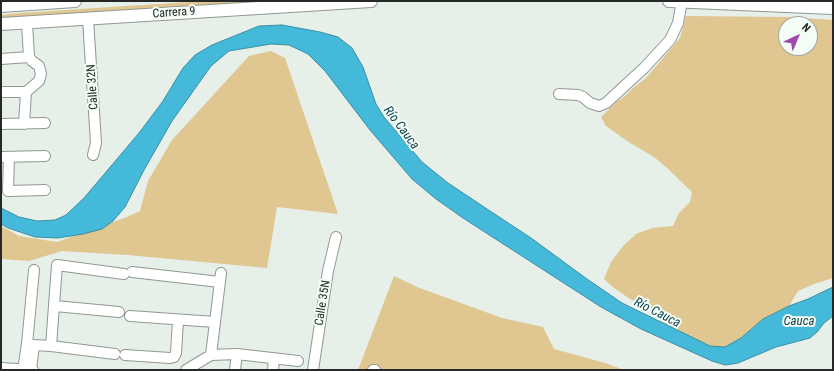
<!DOCTYPE html>
<html>
<head>
<meta charset="utf-8">
<style>
  body { margin:0 }
  #map { position:relative; width:834px; height:371px; overflow:hidden; background:#e6efe8; font-family:"Roboto Condensed",sans-serif }
  canvas { display:block }
  .frame { position:absolute; inset:0; border:2px solid #252826; pointer-events:none }
  .north { position:absolute; left:778px; top:16px; width:40px; height:40px; box-sizing:border-box; background:#f3fcf5; border:1px solid #a1a7a2; border-radius:50%; rotate:44deg; font-size:11px; font-weight:700; line-height:16px; text-align:center; color:#252826 }
  .north::after { content:''; display:block; margin:auto; width:14px; height:18px; background:#a247b1; clip-path:polygon(50% 0,100% 100%,50% 72%,0 100%) }
</style>
</head>
<body>
<div id="map">
<canvas width="834" height="371"></canvas>
<div class="frame"></div>
<div class="north">N</div>
</div>
<script>
const g = document.querySelector('canvas').getContext('2d');
g.lineJoin = 'round';
function paint(path, color) {
  g.fillStyle = color;
  g.fill(path, 'evenodd');
}
function poly(rows) {
  const path = new Path2D();
  for (const r of rows) {
    path.moveTo(r[0], r[1]);
    for (let i = 2; i < r.length; i += 2) path.lineTo(r[i], r[i + 1]);
  }
  return path;
}
function stroke(path, color, width, dash) {
  g.strokeStyle = color;
  g.lineWidth = width;
  g.lineCap = dash ? 'butt' : 'round';
  g.setLineDash(dash || []);
  g.stroke(path);
}
function write(font, color, halo, rows, align = 'center') {
  g.font = font + ' "Roboto Condensed",sans-serif';
  g.lineWidth = 4;
  g.setLineDash([]);
  g.textBaseline = 'middle';
  g.strokeStyle = halo;
  g.fillStyle = color;
  for (const [text, x, y, turn = 0] of rows) {
    g.save();
    g.translate(x, y);
    g.rotate((+turn || 0) * Math.PI / 180);
    g.textAlign = isNaN(turn) ? turn : align;
    if (halo) g.strokeText(text, 0, 0);
    g.fillText(text, 0, 0);
    g.restore();
  }
}
paint(poly([
  [203,1,283,1,1,18,1,15,20,13],
  [686,16,788,17,833,20,833,278,814,284,798,291,789,306,763,319,741,338,725,347,710,346,663,324,648,308,630,299,614,288,604,279,611,262,623,246,636,234,652,228,673,226,679,213,690,202,692,192,666,167,654,157,627,141,606,126,601,117,616,102,625,96,633,88,645,79,658,64,680,38],
  [786,24,810,24,810,48,786,48],
  [271,51,285,58,338,214,277,207,267,268,128,255,62,251,29,261,1,259,1,226,19,236,57,242,127,217,140,211,148,181,172,140,249,56],
  [394,276,417,287,502,318,543,327,554,349,605,363,624,370,358,370]
]), '#e0c690');
const water = poly([
  [282,25,320,32,338,37,352,48,363,67,376,104,384,117,422,162,448,183,487,209,531,238,587,279,622,303,710,346,725,347,741,338,763,319,789,306,808,299,833,287,833,316,824,323,817,332,810,338,795,342,776,347,738,363,725,365,712,361,641,329,601,307,463,218,436,199,412,179,370,130,325,71,308,54,289,45,271,44,229,51,211,66,172,121,144,170,125,207,113,221,102,229,83,234,58,238,35,237,8,228,1,224,1,208,19,217,37,221,55,220,66,215,84,198,139,133,163,101,183,68,195,55,212,45,259,26,282,25]
]);
paint(water, '#45b9d9');
stroke(water, '#3b8ea3', 1);
const minor = poly([
  [88,19,96,143,93,155],
  [1,59,29,57],
  [1,92,26,92],
  [559,94,578,95,583,97,590,103,599,106,606,103,644,68,670,40,678,23,682,1],
  [1,124,45,123],
  [24,124,26,92,39,81,41,74,39,66,32,61,29,57,27,23],
  [1,157,45,156],
  [9,157,8,191,45,190],
  [132,272,220,282],
  [55,306,119,312],
  [130,316,215,322],
  [34,345,51,346,115,354],
  [51,346,57,265,124,274],
  [125,355,170,358,174,357,176,353,178,320],
  [211,355,221,273],
  [1,368,33,370],
  [23,370,27,344],
  [31,370,34,345,27,344,34,270],
  [186,370,211,355,237,354,298,361],
  [235,370,237,354],
  [273,370,274,359],
  [313,370,328,271,336,237],
  [373,370,375,370]
]);
const major = poly([
  [669,1,833,8],
  [1,6,75,1],
  [1,24,371,1]
]);
stroke(minor, '#909891', 12);
stroke(major, '#909891', 14);
stroke(minor, '#fff', 10);
stroke(major, '#fff', 12);
write('12px', '#252826', '#f3fcf5', [
  ["Carrera 9",174,13,-4],
  ["Calle 32N",93,87,-94],
  ["Calle 35N",323,303,-81]
]);
write('italic 13px', '#0f4250', '#f3fcf5', [
  ["Río Cauca",401,128,53],
  ["Río Cauca",657,313,27],
  ["Cauca",799,322]
]);
</script>
</body>
</html>
